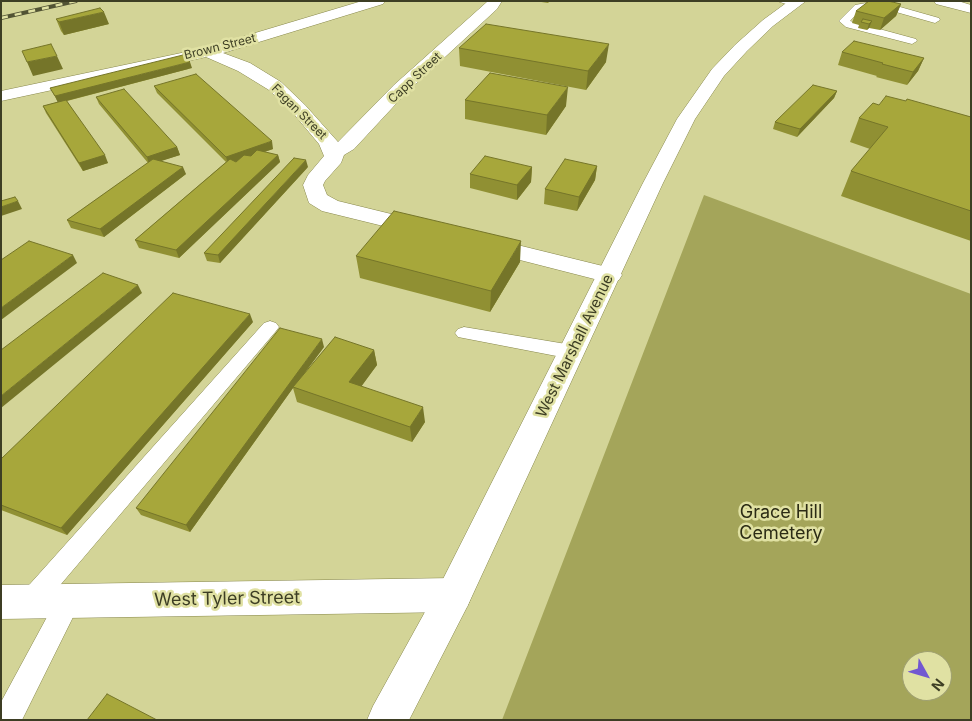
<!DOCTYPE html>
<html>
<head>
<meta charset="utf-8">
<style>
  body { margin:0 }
  #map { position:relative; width:972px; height:721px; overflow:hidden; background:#d3d497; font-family:Inter,sans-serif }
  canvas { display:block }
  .frame { position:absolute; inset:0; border:2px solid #3d3e24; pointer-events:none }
  .north { position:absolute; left:902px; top:651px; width:50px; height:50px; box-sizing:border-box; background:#e0e1a3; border:1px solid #9fa070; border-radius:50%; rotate:129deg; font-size:14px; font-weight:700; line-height:20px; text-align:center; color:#3d3e24 }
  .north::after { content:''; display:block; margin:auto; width:18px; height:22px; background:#7257d1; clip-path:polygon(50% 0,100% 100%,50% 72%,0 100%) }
</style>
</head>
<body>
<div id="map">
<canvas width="972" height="721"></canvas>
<div class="frame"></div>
<div class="north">N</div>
</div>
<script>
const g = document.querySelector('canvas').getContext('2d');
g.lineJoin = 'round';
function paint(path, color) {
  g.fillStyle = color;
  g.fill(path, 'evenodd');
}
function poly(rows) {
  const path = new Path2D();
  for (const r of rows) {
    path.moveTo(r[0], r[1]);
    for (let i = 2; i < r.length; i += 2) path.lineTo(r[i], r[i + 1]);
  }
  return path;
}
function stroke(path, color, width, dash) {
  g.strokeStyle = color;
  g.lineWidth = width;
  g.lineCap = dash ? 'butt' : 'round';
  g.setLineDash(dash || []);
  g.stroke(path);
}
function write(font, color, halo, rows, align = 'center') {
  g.font = font + ' Inter,sans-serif';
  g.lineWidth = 5;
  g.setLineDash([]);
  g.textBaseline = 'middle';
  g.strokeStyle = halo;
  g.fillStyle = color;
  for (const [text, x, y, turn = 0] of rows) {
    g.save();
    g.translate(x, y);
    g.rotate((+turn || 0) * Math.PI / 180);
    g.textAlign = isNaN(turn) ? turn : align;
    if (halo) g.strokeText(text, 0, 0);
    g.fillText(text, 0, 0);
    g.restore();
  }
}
paint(poly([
  [704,195,971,294,971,720,502,720],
  [912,661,942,661,942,691,912,691]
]), '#a4a55a');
const service = poly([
  [777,1,796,1,800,4,795,7,777,1],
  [872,2,893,5,939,18,940,20,935,23,889,10,872,8,861,9,850,21,916,39,917,41,912,44,846,27,839,21,855,5,872,2],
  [270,321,276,323,279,327,276,331,39,610,30,614,21,610,18,602,21,594,264,323,270,321],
  [464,327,572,345,579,347,581,352,579,357,572,359,458,337,455,333,458,329,464,327],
  [69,589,78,593,81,601,22,720,1,720,1,702,60,593,69,589]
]);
const minor = poly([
  [362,1,385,1,383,4,223,53,250,63,281,82,305,105,338,142,394,85,488,1,502,1,497,9,406,93,354,149,344,155,341,163,325,181,323,185,327,195,338,201,432,224,435,229,432,234,424,236,322,211,309,203,303,185,308,175,324,156,319,144,293,113,269,90,238,71,206,57,1,101,1,91,205,48,362,1],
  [485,237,619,270,622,275,619,280,610,283,477,249,473,244,477,239,485,237],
  [454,578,467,583,472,595,467,607,454,612,1,619,1,585,454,578]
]);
const primary = poly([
  [789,1,806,1,773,26,747,51,724,76,695,119,663,183,467,607,409,720,367,720,373,706,441,583,643,183,677,119,712,69,735,45,763,20,789,1],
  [934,1,958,1,971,5,971,13,936,4,934,1]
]);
stroke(service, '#87874c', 1);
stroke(minor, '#87874c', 1);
stroke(primary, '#87874c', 1);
paint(service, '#fff');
paint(minor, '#fff');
paint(primary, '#fff');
const rail = poly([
  [1,18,76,1]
]);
stroke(rail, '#525334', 4);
stroke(rail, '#e0e1a3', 2.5, [7]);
paint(poly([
  [535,1,550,1,548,3],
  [901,4,896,16,880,30,869,28,867,30,858,28,859,25,852,23,856,11],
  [56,19,109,24,64,35,61,31],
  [459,48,606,62,586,90,460,66],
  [842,52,924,58,918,71,907,85,876,77,877,76,838,65],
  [192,68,67,101,108,163,83,171,46,113,43,106,58,102,50,88],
  [154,86,273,149,264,152,278,155,280,162,179,258,139,248,135,240,226,162,157,93],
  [837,91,834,98,797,137,773,129,775,122],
  [96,97,177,147,180,155,160,161,186,174,104,237,71,228,67,220,148,163,99,104],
  [465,100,566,106,546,135,465,119],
  [906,101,971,117,971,241,841,196,851,171,870,149,850,142,859,118,879,105],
  [597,166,595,180,577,211,544,204,545,189],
  [308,167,220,263,207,261,204,253],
  [532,167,531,182,517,200,470,188,470,174],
  [356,256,520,262,490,312,360,278],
  [253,322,67,535,1,510,1,459],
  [324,347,306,371,374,350,377,365,361,386,425,422,412,442,297,402,293,388,190,532,141,515,136,508]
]), '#909033');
paint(poly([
  [901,4,896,16,880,30,884,18],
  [104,12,109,24,64,35,59,22],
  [872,21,869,28,867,30,869,24],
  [609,44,606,62,586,90,588,71],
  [57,56,63,69,33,76,27,62],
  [924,58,918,71,907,85,913,72],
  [190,62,192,68,58,103,55,96],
  [568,87,566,106,546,135,547,115],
  [837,91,834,98,797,137,800,129],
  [272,141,273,149,228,164,226,157],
  [177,147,180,155,149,165,147,157],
  [105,155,108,163,83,171,79,163],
  [278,155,280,162,179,258,176,250],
  [306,160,308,167,220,263,218,255],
  [597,166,595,180,577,211,579,197],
  [183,167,186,174,104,237,100,229],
  [532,167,531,182,517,200,517,185],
  [18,201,22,209,1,216,1,207],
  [521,241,520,262,490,312,491,291],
  [73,255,77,263,1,320,1,308],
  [138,285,142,293,1,408,1,396],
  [250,314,253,322,67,535,61,528],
  [322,339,324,347,294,387,293,387,293,388,190,532,186,525],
  [374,350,377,365,353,398,349,382],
  [423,407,425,422,412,442,410,427]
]), '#757529');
const building = poly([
  [869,1,888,1,901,4,884,18,856,11,869,1],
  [100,8,104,12,59,22,56,19,100,8],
  [863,19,872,21,869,24,861,22,863,19],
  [486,24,609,44,588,71,459,48,486,24],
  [854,41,924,58,913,72,882,64,883,63,842,52,854,41],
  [51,44,57,56,27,62,22,51,51,44],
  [183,55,190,62,55,96,50,88,183,55],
  [490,73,568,87,547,115,465,100,490,73],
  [196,74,272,141,226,157,154,86,196,74],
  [813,85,837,91,800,129,775,122,813,85],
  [124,89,177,147,147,157,96,97,124,89],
  [886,96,906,101,907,99,971,117,971,211,851,171,888,127,859,118,873,103,879,105,886,96],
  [66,100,105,155,79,163,43,106,66,100],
  [257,150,278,155,176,250,135,240,230,159,236,162,244,155,251,156,257,150],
  [485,156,532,167,517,185,470,174,485,156],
  [294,158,306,160,218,255,204,253,294,158],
  [153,159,183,167,100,229,67,220,153,159],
  [565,159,597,166,579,197,545,189,565,159],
  [15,197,18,201,1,207,1,201,15,197],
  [394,211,521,241,491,291,356,256,394,211],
  [29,241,73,255,1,308,1,260,29,241],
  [103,273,138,285,1,396,1,350,103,273],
  [173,293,250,314,61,528,1,505,1,459,173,293],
  [280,328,322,339,186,525,136,508,280,328],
  [335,337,374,350,349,382,423,407,410,427,293,387,335,337],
  [107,694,157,720,87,720,107,694]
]);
paint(building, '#a7a73b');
stroke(building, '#757529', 1);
write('12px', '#3d3e24', '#e0e1a3', [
  ["Brown Street",220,47,-14],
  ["Capp Street",415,78,-43],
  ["Fagan Street",299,112,45]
]);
write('15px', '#3d3e24', '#e0e1a3', [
  ["West Marshall Avenue",575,346,-64]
]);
write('18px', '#2c2c15', '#e0e1a3', [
  ["Grace Hill",781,513],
  ["Cemetery",781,534]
]);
write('18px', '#3d3e24', '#e0e1a3', [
  ["West Tyler Street",227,599,-1]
]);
</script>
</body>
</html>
